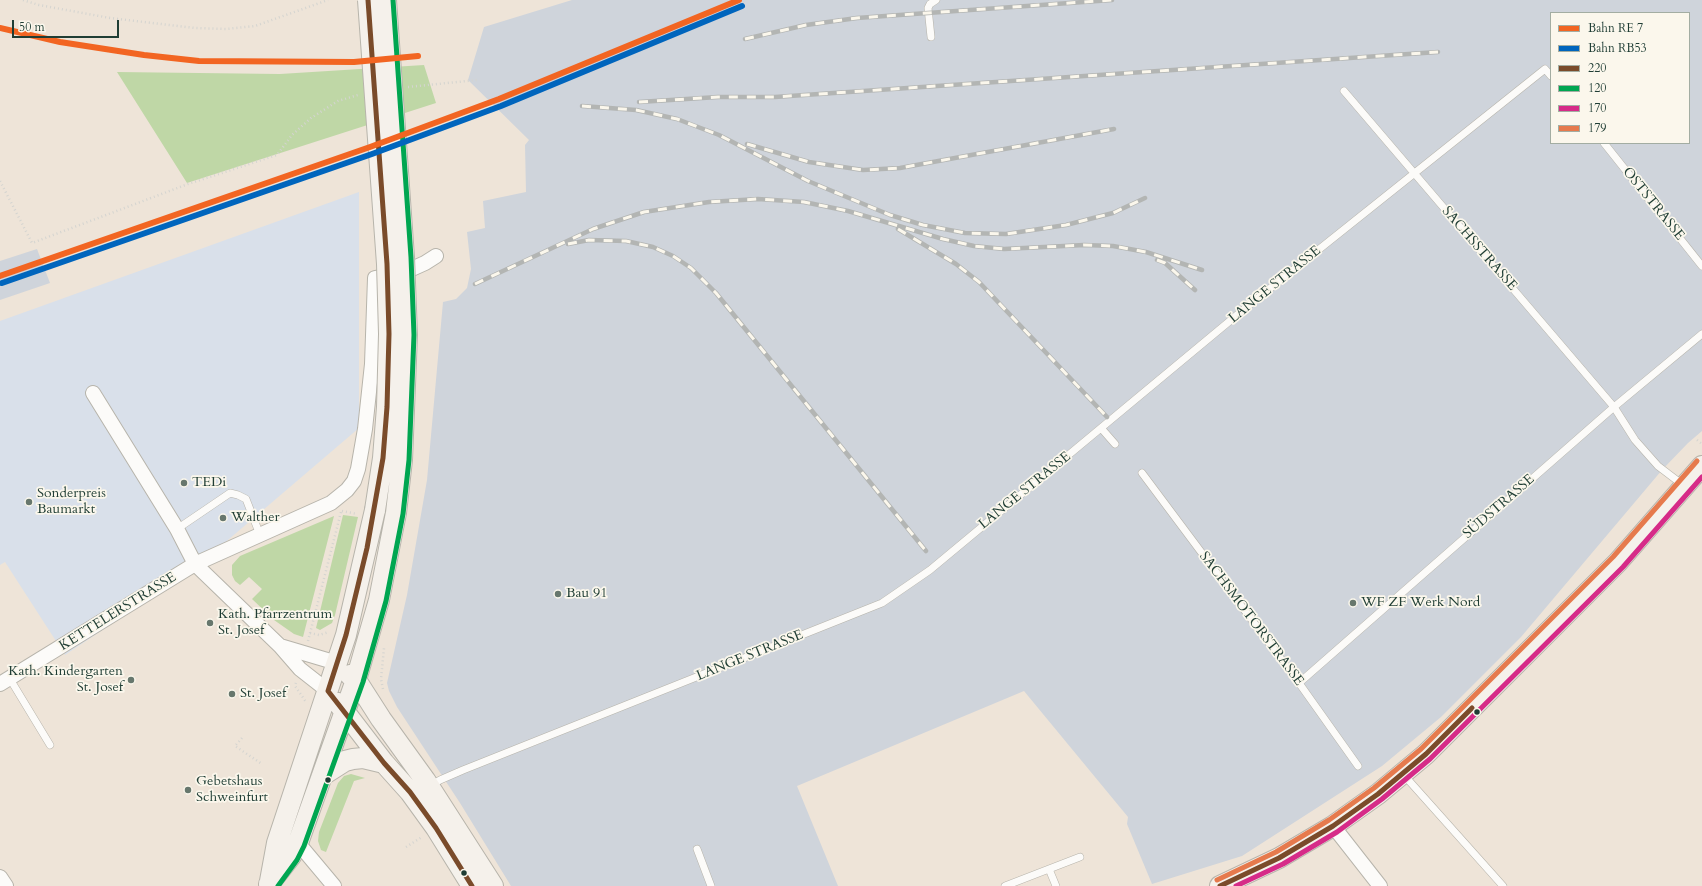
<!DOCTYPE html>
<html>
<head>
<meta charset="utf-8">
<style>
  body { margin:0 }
  #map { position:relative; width:1702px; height:886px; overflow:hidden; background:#eee4d8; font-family:Cardo,serif }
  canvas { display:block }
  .legend { position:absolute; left:1550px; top:12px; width:140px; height:132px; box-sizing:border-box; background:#fbf7ec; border:1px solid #a3ada2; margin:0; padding:5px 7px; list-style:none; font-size:12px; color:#1f3d34 }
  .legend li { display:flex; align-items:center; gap:8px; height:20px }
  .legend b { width:20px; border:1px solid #a3ada2 }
  .scale { position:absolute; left:12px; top:20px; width:107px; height:18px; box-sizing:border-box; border:2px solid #1f3d34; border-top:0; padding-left:5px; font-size:12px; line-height:14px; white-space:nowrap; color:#1f3d34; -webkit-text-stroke:3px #fbf7ec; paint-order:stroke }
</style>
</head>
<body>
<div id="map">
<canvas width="1702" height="886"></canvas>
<ul class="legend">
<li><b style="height:5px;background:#f26522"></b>Bahn RE 7</li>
<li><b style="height:5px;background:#0065bd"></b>Bahn RB53</li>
<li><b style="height:5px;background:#7a4b2a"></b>220</li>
<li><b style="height:5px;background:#00a651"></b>120</li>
<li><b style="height:5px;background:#d62b88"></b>170</li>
<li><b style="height:5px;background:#e67a4d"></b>179</li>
</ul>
<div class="scale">50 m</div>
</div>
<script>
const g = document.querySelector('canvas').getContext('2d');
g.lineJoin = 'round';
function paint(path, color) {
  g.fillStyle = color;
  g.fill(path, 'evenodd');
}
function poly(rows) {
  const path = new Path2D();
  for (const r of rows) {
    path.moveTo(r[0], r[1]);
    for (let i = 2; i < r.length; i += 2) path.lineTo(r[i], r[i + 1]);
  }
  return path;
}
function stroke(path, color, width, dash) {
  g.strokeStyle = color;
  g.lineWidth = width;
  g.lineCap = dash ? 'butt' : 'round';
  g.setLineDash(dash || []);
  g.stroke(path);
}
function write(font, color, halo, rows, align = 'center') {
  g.font = font + ' Cardo,serif';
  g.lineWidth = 3.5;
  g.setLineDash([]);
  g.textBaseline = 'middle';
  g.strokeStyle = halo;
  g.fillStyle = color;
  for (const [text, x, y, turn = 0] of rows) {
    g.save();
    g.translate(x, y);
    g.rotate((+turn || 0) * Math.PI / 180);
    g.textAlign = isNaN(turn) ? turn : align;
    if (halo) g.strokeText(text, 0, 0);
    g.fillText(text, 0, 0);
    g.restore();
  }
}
paint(poly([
  [359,192,359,428,194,569,65,655,5,562,0,565,0,321]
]), '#d9e0ea');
paint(poly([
  [572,0,1702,0,1702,431,1688,443,1662,470,1521,637,1441,717,1382,766,1242,856,1152,884,1127,824,1128,817,1024,691,797,786,838,886,511,886,460,803,397,707,389,691,387,683,407,595,427,480,443,302,456,299,467,288,471,269,467,232,485,228,483,201,526,192,525,145,529,140,468,80,484,27],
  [1551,13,1689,13,1689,143,1551,143],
  [37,249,50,283,0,300,0,261]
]), '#cfd4db');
paint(poly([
  [424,65,436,103,187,183,117,72,280,74],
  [343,515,358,517,335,615,332,623,320,630,316,628],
  [334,516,303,637,294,634,274,620,252,599,262,589,249,577,240,585,235,581,232,575,232,565,240,556],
  [351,774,365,778,354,781,326,852,321,850,318,841,319,832,338,783,344,776]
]), '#bfd7a6');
const service = poly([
  [931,37,928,8,930,4,936,0],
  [1344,91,1614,407,1635,440,1658,466,1683,485],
  [1604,143,1702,266],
  [1101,428,1115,444],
  [1142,473,1299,683,1358,766],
  [177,529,230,493,238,495,246,499,260,535],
  [10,679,50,745],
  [1299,683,1614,407,1702,334],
  [1403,774,1503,886],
  [430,786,440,780,463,770,882,603,930,570,1243,310,1545,69,1551,76],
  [697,849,711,886],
  [1049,869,1056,886],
  [1005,886,1080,857]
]);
const minor = poly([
  [93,393,177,529,195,564,280,646,300,669,328,691],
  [280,646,337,663],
  [0,684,195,564,331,503,347,490,354,481,358,469,365,429,372,364,375,278,405,272,425,263,436,256],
  [1333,826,1380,886],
  [298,843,334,886],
  [0,877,6,886]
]);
const secondary = poly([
  [350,675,356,680,381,719,425,780,493,886],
  [338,703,384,763,410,792,436,828,472,886],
  [323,775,345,761,353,759,363,758,384,763],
  [270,881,277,843,346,635,375,510],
  [269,884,291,856,298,843,356,680,379,600,396,513],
  [1220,886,1279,858,1333,826,1378,794,1426,754,1618,562,1702,466]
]);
stroke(service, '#b7b4ab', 8);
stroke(minor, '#b7b4ab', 16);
stroke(secondary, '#b7b4ab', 22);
stroke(poly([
  [23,0,39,5,110,18,195,28,226,29,255,26,328,0],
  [408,87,477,80],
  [0,181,32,243,188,184,277,155,292,135,311,118,338,101,358,95],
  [1697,440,1702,444],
  [342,511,357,514],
  [310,633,319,635,329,632],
  [308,641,341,512],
  [296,683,295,686,306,702],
  [383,689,381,679,384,648],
  [242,738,235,746,262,764],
  [406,847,422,837]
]), '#d4d4d0', 2.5, [1, 3]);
stroke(service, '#fcfbf9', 7);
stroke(minor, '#fcfbf9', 14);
stroke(secondary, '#f5f1eb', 20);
const rail = poly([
  [745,39,806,25,857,18,1112,0],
  [639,102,718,97,775,97,1438,52],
  [582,106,636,110,677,119,719,135,808,181,890,215,923,225,965,233,1006,234,1066,225,1113,213,1145,198],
  [747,144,809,162,863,170,900,168,1114,129],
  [898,229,956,264,979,282,1107,417],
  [568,244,589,240,626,241,653,247,673,256,691,268,716,293,926,551],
  [1157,260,1165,263,1195,290],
  [475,284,593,229,644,212,709,202,758,199,804,202,848,211,943,239,974,246,1004,249,1084,245,1113,246,1146,252,1202,270]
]);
stroke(rail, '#b3b5b3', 4.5);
stroke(rail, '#fbf7ec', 3, [9]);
const secondaryBridge = poly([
  [368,0,387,264,389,334,387,407,383,458,375,510],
  [386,0,404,257,407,335,402,460,396,513]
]);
stroke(secondaryBridge, '#b7b4ab', 22, []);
stroke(secondaryBridge, '#f5f1eb', 20);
stroke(poly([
  [368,0,387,264,389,334,387,407,383,458,367,548,346,635,328,691,384,763,410,792,436,828,472,886],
  [1220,886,1279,858,1333,826,1378,794,1426,754,1472,708]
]), '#7a4b2a', 5);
stroke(poly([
  [278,886,297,860,304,846,363,682,386,601,403,514,409,460,414,335,411,257,393,0]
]), '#00a651', 5);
stroke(poly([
  [1236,886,1283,864,1337,832,1382,799,1430,759,1623,567,1702,477]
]), '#d62b88', 5);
stroke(poly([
  [1217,880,1276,852,1329,820,1374,788,1421,749,1613,557,1697,461]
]), '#e67a4d', 5);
stroke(poly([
  [0,28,60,42,144,55,199,61,354,62,418,56],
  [0,276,370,147,499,99,739,0]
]), '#f26522', 6);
stroke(poly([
  [2,283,372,154,501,106,742,6]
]), '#0065bd', 6);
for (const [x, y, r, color] of [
  [184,483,4,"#67776d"],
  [29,502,4,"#67776d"],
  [223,518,4,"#67776d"],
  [558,594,4,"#67776d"],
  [1353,603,4,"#67776d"],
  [210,623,4,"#67776d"],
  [131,680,4,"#67776d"],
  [232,694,4,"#67776d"],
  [1477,712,3.5,"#1f3d34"],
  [328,780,3.5,"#1f3d34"],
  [188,790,4,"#67776d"],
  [464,873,3.5,"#1f3d34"]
]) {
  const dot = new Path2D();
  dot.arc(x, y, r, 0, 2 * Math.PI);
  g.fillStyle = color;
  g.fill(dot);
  stroke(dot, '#fbf7ec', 1.5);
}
write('14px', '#1f3d34', '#fbf7ec', [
  ["OSTSTRASSE",1653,204,51],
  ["SACHSSTRASSE",1479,249,49],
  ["LANGE STRASSE",1275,285,-39],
  ["LANGE STRASSE",1025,491,-39],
  ["SÜDSTRASSE",1499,507,-41],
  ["KETTELERSTRASSE",118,612,-32],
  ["SACHSMOTORSTRASSE",1251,619,53],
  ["LANGE STRASSE",750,656,-22]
]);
write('14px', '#1f3d34', '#fbf7ec', [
  ["TEDi",192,483],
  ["Sonderpreis",37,494],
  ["Baumarkt",37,510],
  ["Walther",231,518],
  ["Bau 91",566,594],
  ["WF ZF Werk Nord",1361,603],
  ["Kath. Pfarrzentrum",218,615],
  ["St. Josef",218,631],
  ["Kath. Kindergarten",123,672,"right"],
  ["St. Josef",123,688,"right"],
  ["St. Josef",240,694],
  ["Gebetshaus",196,782],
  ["Schweinfurt",196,798]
], 'left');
</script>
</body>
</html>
